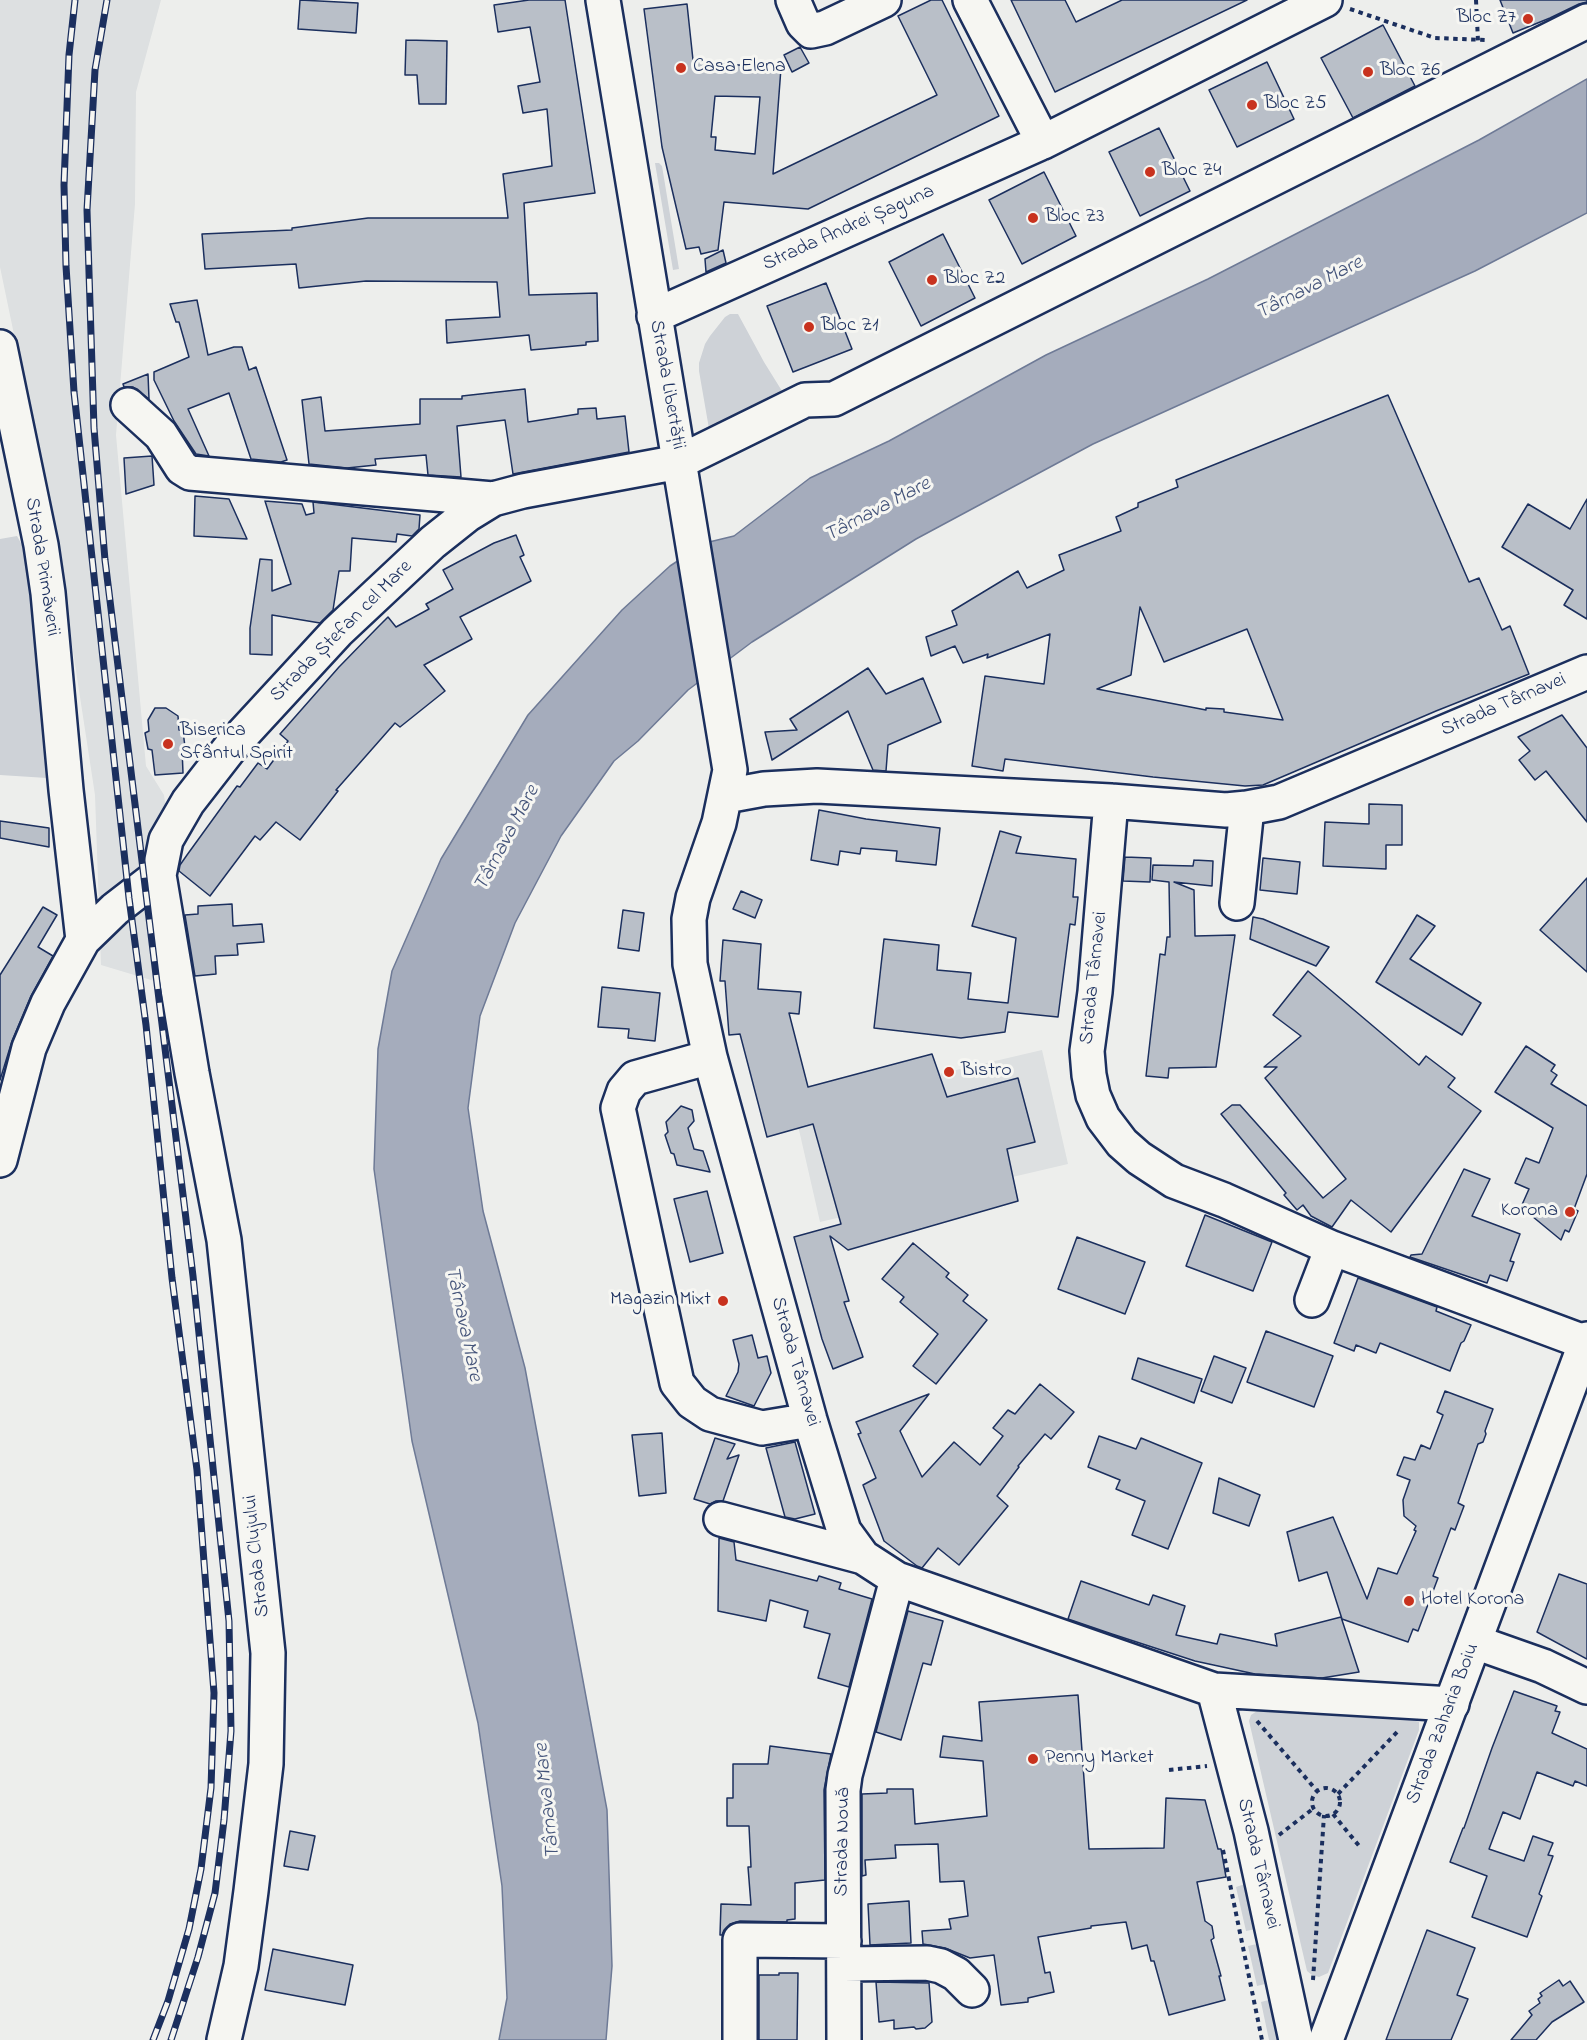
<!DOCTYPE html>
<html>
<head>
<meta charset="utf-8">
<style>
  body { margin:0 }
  canvas { display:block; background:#edeeec }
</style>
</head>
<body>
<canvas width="1587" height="2040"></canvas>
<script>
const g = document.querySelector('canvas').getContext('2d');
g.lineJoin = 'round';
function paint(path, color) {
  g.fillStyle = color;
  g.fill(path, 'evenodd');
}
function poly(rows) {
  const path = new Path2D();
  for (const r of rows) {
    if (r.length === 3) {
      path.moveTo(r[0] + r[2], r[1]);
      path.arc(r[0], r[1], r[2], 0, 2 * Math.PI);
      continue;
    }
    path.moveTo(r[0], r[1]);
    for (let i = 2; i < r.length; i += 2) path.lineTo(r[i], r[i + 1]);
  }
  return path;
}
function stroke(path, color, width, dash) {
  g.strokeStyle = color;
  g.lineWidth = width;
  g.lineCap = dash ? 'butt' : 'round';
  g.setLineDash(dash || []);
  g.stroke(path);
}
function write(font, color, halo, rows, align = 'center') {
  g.font = font + ' "Indie Flower",sans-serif';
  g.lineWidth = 6;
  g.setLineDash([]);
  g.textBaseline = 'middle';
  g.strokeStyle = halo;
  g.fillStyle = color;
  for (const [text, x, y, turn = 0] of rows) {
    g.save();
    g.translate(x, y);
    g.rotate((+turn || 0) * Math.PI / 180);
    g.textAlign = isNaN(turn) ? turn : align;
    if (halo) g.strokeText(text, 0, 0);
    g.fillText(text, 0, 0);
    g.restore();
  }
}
paint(poly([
  [0,0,161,0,136,92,135,204,116,435,146,766,164,795,191,992,101,965,95,795,54,527,0,267],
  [1042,1050,1068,1164,820,1222,794,1108]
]), '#dde0e1');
paint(poly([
  [655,163,659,163,662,166,679,269,673,270],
  [730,314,738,314,764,362,782,391,789,397,712,446,699,371,699,363,705,344,710,336,725,317],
  [17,536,36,570,46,636,47,778,0,775,0,539],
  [1257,1711,1413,1720,1419,1722,1419,1730,1328,1973,1319,1977,1312,1975,1307,1971,1249,1721,1251,1715],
  [1245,1884,1256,1929,1246,1931,1236,1887],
  [1261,1943,1269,1983,1257,1986,1248,1946],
  [1276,1998,1283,2040,1269,2040,1261,2002]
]), '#ced2d7');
const water = poly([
  [1587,79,1587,213,1475,271,1093,444,916,539,752,642,688,690,638,741,614,761,561,836,515,923,480,1016,468,1108,483,1211,525,1368,607,1810,612,1966,606,2040,499,2040,507,1998,502,1886,478,1723,412,1441,374,1169,378,1049,392,971,441,859,528,715,622,610,670,566,705,543,734,536,810,478,889,441,1046,355,1208,279,1479,140,1587,79]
]);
paint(water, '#a5acbc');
stroke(water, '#6e7a96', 1.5);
const building = poly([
  [300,0,358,3,356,33,298,29,300,0],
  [529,0,565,0,595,193,524,203,529,295,597,293,598,341,586,342,586,345,531,350,529,335,447,343,446,320,500,317,497,282,366,281,299,288,296,264,205,269,202,234,292,230,292,228,368,218,508,218,503,174,552,166,547,109,523,113,518,86,540,82,530,27,498,32,494,5,529,0],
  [931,0,942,0,999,116,808,209,724,202,718,250,701,254,699,247,686,249,662,147,644,9,687,4,693,60,696,62,781,68,773,174,937,95,898,16,931,0],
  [715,96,760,97,755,154,715,150,716,137,711,137,715,96],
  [1011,0,1065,0,1076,22,1122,0,1247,0,1055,92,1011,0],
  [1500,0,1587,0,1587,2,1579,4,1550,18,1513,33,1500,0],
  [1383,25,1415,86,1353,118,1321,58,1383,25],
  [406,40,447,41,446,104,419,104,417,75,405,75,406,40],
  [800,47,809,63,792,72,784,55,800,47],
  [1267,62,1294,119,1237,147,1209,90,1267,62],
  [1159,128,1190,191,1140,216,1109,152,1159,128],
  [1044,172,1076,236,1022,264,989,200,1044,172],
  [943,234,975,298,921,326,889,262,943,234],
  [723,250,726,263,706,272,705,259,723,250],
  [826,283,852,349,793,372,767,306,826,283],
  [197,300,208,355,234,347,242,347,249,370,256,367,287,460,281,462,251,459,229,393,188,409,209,456,196,454,174,421,154,380,154,372,189,357,179,322,176,322,170,304,197,300],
  [148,374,149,399,133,387,124,387,123,384,148,374],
  [525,389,528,422,578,414,578,409,596,408,597,419,625,416,629,452,513,474,505,420,457,426,461,477,428,475,426,455,375,459,376,465,347,468,309,464,302,400,321,397,325,431,420,424,420,399,462,399,462,396,525,389],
  [1388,395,1469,582,1479,578,1502,630,1510,626,1529,674,1436,711,1263,785,1245,786,1153,777,1005,759,1003,771,972,766,985,676,1044,684,1050,634,987,658,988,654,963,663,955,646,931,656,926,637,957,625,952,611,1018,571,1027,588,1064,570,1059,555,1121,531,1116,517,1138,507,1138,503,1178,487,1176,480,1388,395],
  [1140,607,1164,662,1247,629,1283,720,1224,712,1224,709,1206,708,1206,710,1097,689,1131,675,1140,607],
  [152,456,154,485,126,494,124,458,152,456],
  [195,496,229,499,247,539,194,536,195,496],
  [1587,499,1587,619,1564,605,1573,590,1502,547,1528,504,1570,529,1587,499],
  [265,501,302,504,306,515,314,513,313,502,420,515,419,529,412,536,397,534,396,542,352,538,350,571,339,571,333,610,320,623,272,615,272,655,250,654,250,628,260,559,272,560,272,591,291,584,265,501],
  [516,535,524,555,520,557,531,581,460,617,472,639,424,665,445,691,400,727,395,723,336,790,338,791,300,840,276,822,260,840,255,836,210,896,179,871,180,865,187,855,237,786,240,787,258,763,267,769,288,741,280,734,339,667,378,627,388,617,396,627,429,609,426,604,453,589,443,570,494,543,516,535],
  [868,668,886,694,923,678,941,722,888,745,886,771,873,770,848,711,772,760,765,732,797,730,790,719,868,668],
  [155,708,166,708,178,716,179,730,183,731,185,747,182,748,183,773,155,775,152,750,148,749,145,733,149,731,148,720,155,708],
  [1562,715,1587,748,1587,822,1546,771,1535,780,1519,760,1530,751,1518,737,1562,715],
  [1369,804,1402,805,1402,845,1386,845,1386,869,1323,866,1325,822,1369,824,1369,804],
  [819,810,866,819,940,828,936,865,896,861,897,851,861,848,860,854,840,851,838,865,811,860,819,810],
  [0,821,49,828,49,847,0,838,0,821],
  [1000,831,1021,837,1016,853,1076,859,1073,897,1078,897,1075,925,1070,924,1058,1017,1008,1012,1005,1032,961,1038,874,1028,884,939,939,945,937,970,971,973,968,999,1008,1003,1016,938,972,926,1000,831],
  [1125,857,1151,858,1150,882,1123,881,1125,857],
  [1263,858,1300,862,1297,894,1260,890,1263,858],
  [1194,860,1213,861,1212,886,1174,882,1194,890,1195,936,1235,935,1216,1067,1169,1068,1168,1078,1146,1076,1160,954,1165,955,1167,937,1170,937,1169,882,1152,880,1153,865,1193,866,1194,860],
  [1587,878,1587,972,1540,930,1587,878],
  [741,891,762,900,755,918,733,909,741,891],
  [232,904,233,926,262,924,264,942,237,944,238,955,215,956,216,974,195,976,185,915,198,914,198,906,232,904],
  [43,907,57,915,38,947,53,956,31,996,12,1041,0,1080,0,975,43,907],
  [623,910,644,913,639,951,618,948,623,910],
  [1417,915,1435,926,1410,959,1481,1003,1462,1035,1376,982,1417,915],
  [1253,917,1263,919,1329,947,1316,966,1250,939,1253,917],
  [723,940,761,944,758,989,801,992,799,1014,789,1013,808,1087,932,1054,947,1097,1018,1078,1035,1142,1007,1149,1018,1201,848,1250,830,1236,849,1301,844,1302,863,1357,833,1369,822,1339,794,1237,841,1224,813,1124,767,1137,740,1034,729,1035,725,981,720,981,723,940],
  [1308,971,1419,1065,1426,1056,1455,1078,1448,1087,1481,1111,1391,1232,1351,1200,1332,1227,1311,1216,1303,1205,1297,1210,1284,1195,1286,1193,1221,1114,1232,1105,1240,1105,1323,1198,1346,1179,1265,1078,1277,1067,1264,1067,1301,1036,1273,1015,1308,971],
  [602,987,660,993,655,1041,628,1038,629,1029,598,1027,602,987],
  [1526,1046,1555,1065,1551,1071,1557,1075,1551,1084,1587,1106,1587,1174,1574,1209,1578,1211,1569,1232,1565,1230,1561,1240,1521,1207,1529,1189,1515,1183,1526,1158,1539,1163,1553,1128,1495,1092,1526,1046],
  [681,1106,692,1110,694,1121,688,1128,694,1149,703,1151,710,1172,677,1165,674,1154,671,1153,665,1135,668,1132,666,1122,681,1106],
  [1464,1169,1490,1179,1472,1216,1520,1234,1510,1261,1514,1262,1507,1281,1490,1275,1487,1283,1410,1257,1411,1255,1422,1254,1464,1169],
  [707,1191,723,1253,690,1262,674,1199,707,1191],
  [1205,1215,1272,1242,1253,1291,1186,1266,1205,1215],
  [1077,1237,1145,1262,1125,1314,1058,1289,1077,1237],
  [913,1243,949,1273,946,1277,968,1295,963,1301,987,1320,936,1384,913,1366,938,1334,900,1302,904,1297,882,1279,913,1243],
  [1358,1278,1437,1307,1436,1311,1471,1325,1464,1341,1461,1343,1450,1371,1380,1343,1376,1353,1356,1345,1354,1351,1334,1343,1358,1278],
  [1266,1331,1333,1356,1314,1407,1247,1382,1266,1331],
  [752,1335,758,1358,767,1356,771,1373,754,1406,726,1396,738,1372,739,1364,733,1340,752,1335],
  [1214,1356,1246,1368,1232,1403,1201,1391,1214,1356],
  [1138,1358,1202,1379,1194,1403,1132,1379,1138,1358],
  [1040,1384,1074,1412,1051,1439,1045,1434,1018,1466,1019,1467,997,1496,1008,1506,959,1565,938,1548,922,1568,917,1566,884,1541,863,1485,876,1478,858,1434,861,1433,856,1422,929,1394,900,1431,922,1477,954,1442,980,1465,1003,1436,993,1428,1008,1410,1015,1414,1040,1384],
  [1445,1391,1493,1409,1485,1431,1486,1434,1483,1442,1478,1444,1458,1503,1464,1506,1455,1530,1451,1528,1433,1576,1438,1578,1418,1631,1413,1629,1408,1642,1342,1619,1327,1572,1299,1581,1287,1532,1333,1517,1367,1599,1378,1568,1397,1574,1416,1531,1414,1530,1416,1526,1404,1516,1403,1500,1410,1480,1397,1475,1404,1457,1415,1460,1421,1445,1430,1449,1443,1415,1437,1412,1445,1391],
  [662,1433,666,1493,639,1496,632,1435,662,1433],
  [1099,1436,1136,1449,1141,1438,1202,1463,1168,1549,1132,1535,1145,1501,1116,1489,1120,1480,1088,1467,1099,1436],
  [715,1438,735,1444,727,1459,739,1455,723,1501,716,1501,710,1504,694,1499,715,1438],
  [795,1442,815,1514,795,1519,785,1517,766,1448,795,1442],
  [1219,1478,1260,1495,1249,1526,1213,1513,1219,1478],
  [719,1538,734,1542,736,1560,817,1581,819,1576,841,1583,839,1589,872,1599,849,1687,818,1678,830,1634,804,1627,808,1611,770,1600,766,1621,718,1611,719,1538],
  [1559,1574,1587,1584,1587,1659,1537,1632,1559,1574],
  [1081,1581,1149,1605,1153,1595,1185,1606,1176,1635,1217,1644,1220,1634,1277,1646,1275,1634,1341,1617,1359,1672,1322,1678,1255,1674,1195,1661,1112,1634,1068,1619,1081,1581],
  [908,1611,943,1621,931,1665,923,1663,901,1740,876,1732,908,1611],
  [1514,1691,1557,1706,1555,1711,1560,1712,1552,1733,1587,1749,1587,1786,1575,1781,1573,1786,1537,1772,1520,1819,1503,1812,1489,1849,1524,1861,1533,1836,1553,1843,1548,1855,1553,1856,1539,1894,1542,1896,1527,1937,1472,1917,1487,1876,1450,1862,1463,1828,1464,1828,1492,1748,1514,1691],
  [1078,1695,1089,1849,1164,1848,1166,1798,1205,1800,1218,1849,1221,1849,1226,1877,1197,1882,1205,1921,1212,1926,1214,1938,1211,1940,1221,1976,1219,1976,1225,2000,1169,2015,1154,1961,1151,1961,1147,1945,1132,1949,1126,1922,1091,1926,1091,1928,1038,1937,1045,1973,1050,1972,1054,1992,1028,1998,1028,2002,1001,2005,994,1955,970,1958,945,1948,923,1944,922,1931,951,1929,949,1919,968,1916,964,1881,940,1882,938,1844,895,1845,896,1858,865,1860,866,1875,862,1876,862,1794,887,1793,887,1789,913,1789,915,1824,987,1816,983,1761,940,1757,943,1736,982,1741,979,1702,1078,1695],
  [770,1746,831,1754,824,1790,825,1880,795,1883,795,1919,787,1920,787,1922,740,1921,730,1924,724,1930,722,1935,720,1935,721,1904,751,1905,748,1867,751,1867,749,1826,727,1826,727,1798,733,1798,733,1764,768,1764,770,1746],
  [290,1831,315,1836,308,1870,284,1866,290,1831],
  [909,1901,911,1943,870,1945,868,1904,909,1901],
  [1427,1930,1475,1948,1457,1995,1468,1999,1451,2040,1386,2040,1427,1930],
  [273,1949,353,1965,345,2005,265,1990,273,1949],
  [779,1973,798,1973,797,2040,759,2040,759,1975,779,1975,779,1973],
  [1559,1980,1563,1986,1570,1981,1584,2002,1552,2022,1536,2040,1511,2040,1532,2015,1529,2011,1540,2003,1538,1999,1542,1996,1540,1993,1559,1980],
  [876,1982,929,1983,932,2022,925,2028,916,2029,914,2027,894,2029,894,2020,879,2022,876,1982]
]);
paint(building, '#b9bfc8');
stroke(building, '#1b2f5e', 1.5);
const minor = poly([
  [603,0,730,770,719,823,693,898,689,919,690,964,710,1057,810,1420,844,1531,863,1557,897,1579,1214,1690,1452,1704],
  [793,0,803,23,811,31,825,28,884,0],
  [970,0,1043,142],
  [654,316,1043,142,1325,0],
  [0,347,41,545,48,593,66,790,83,940],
  [128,405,161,435,182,468,190,473,493,499],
  [726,796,764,789,817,786,1111,801,1226,810,1247,808,1279,802,1587,672],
  [1111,801,1095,992,1087,1051,1089,1075,1093,1095,1103,1118,1122,1143,1139,1158,1174,1181,1224,1200,1332,1248,1587,1343],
  [1237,903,1247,808],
  [710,1057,635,1078,624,1091,618,1108,677,1383,692,1402,710,1414,762,1428,810,1420],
  [0,1160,29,1048,48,1003,83,940,115,909,159,875],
  [1312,1300,1332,1248],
  [721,1519,863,1557],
  [1475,1642,1543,1666,1587,1687],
  [1214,1690,1251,1831,1296,2040],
  [844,1964,927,1963,941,1966,956,1974,972,1990],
  [224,2040,241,1966,251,1891,266,1764,268,1653,224,1240,192,1073,159,875,166,840,188,802,230,748,337,632,433,542,467,515,493,499,523,491,679,462,805,400,834,399,1587,21],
  [740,2040,740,1940,844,1941],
  [844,2040,843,1790,845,1775,897,1579]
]);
const highway = poly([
  [1326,2040,1587,1339]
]);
stroke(minor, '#1b2f5e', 38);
stroke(highway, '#1b2f5e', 38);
stroke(poly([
  [1476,0,1478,41],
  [1350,9,1435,38,1485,40],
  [1257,1721,1317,1791],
  [1169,1770,1207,1766],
  [1326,1802,14],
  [1338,1794,1399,1730],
  [1333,1814,1360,1847],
  [1279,1835,1314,1808],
  [1223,1850,1262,2040],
  [1313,1980,1324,1815]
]), '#1b2f5e', 4, [4.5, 4.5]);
stroke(minor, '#f6f6f2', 33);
stroke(highway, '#f6f6f2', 33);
const rail = poly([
  [75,0,69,55,64,185,66,266,74,392,129,898,146,1025,172,1278,197,1470,214,1693,211,1788,201,1869,189,1929,168,2001,153,2040],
  [107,0,95,70,87,210,94,428,105,560,193,1276,229,1621,231,1731,224,1820,215,1893,198,1957,171,2040]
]);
stroke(rail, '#1b2f5e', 7);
stroke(rail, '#f6f6f2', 4.5, [14]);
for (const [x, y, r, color] of [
  [1528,19,6,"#c8321e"],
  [681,68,6,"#c8321e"],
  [1368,72,6,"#c8321e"],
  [1252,105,6,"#c8321e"],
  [1150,172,6,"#c8321e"],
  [1033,218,6,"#c8321e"],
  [932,280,6,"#c8321e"],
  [809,327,6,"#c8321e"],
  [168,744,6,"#c8321e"],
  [949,1072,6,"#c8321e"],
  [1570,1212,6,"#c8321e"],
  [723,1301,6,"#c8321e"],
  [1409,1601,6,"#c8321e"],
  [1033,1759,6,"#c8321e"]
]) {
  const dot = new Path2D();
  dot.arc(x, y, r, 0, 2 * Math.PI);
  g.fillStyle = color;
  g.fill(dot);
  stroke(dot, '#f6f6f2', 2);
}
write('20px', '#1b2f5e', '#f6f6f2', [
  ["Bloc Z7",1516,19,"right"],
  ["Casa Elena",693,68],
  ["Bloc Z6",1380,72],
  ["Bloc Z5",1264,105],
  ["Bloc Z4",1162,172],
  ["Bloc Z3",1045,218],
  ["Bloc Z2",944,280],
  ["Bloc Z1",821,327],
  ["Biserica",180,732],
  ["Sfântul Spirit",180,755],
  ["Bistro",961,1072],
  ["Korona",1558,1212,"right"],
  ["Magazin Mixt",711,1301,"right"],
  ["Hotel Korona",1421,1601],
  ["Penny Market",1045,1759]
], 'left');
write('20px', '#1b2f5e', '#f6f6f2', [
  ["Strada Andrei Șaguna",849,229,-24],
  ["Strada Libertății",666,385,80],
  ["Strada Primăverii",41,567,81],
  ["Strada Ștefan cel Mare",342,632,-45],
  ["Strada Târnavei",1504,706,-23],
  ["Strada Târnavei",1095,978,-84],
  ["Strada Târnavei",794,1362,74],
  ["Strada Clujului",258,1556,-96],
  ["Strada Zaharia Boiu",1444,1724,-69],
  ["Strada Nouă",844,1842,-89],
  ["Strada Târnavei",1257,1864,77]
]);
write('italic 21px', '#44547a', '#f6f6f2', [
  ["Târnava Mare",1310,289,-27],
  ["Târnava Mare",878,511,-28],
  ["Târnava Mare",508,839,-62],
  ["Târnava Mare",462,1324,78],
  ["Târnava Mare",549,1801,-96]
]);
</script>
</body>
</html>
